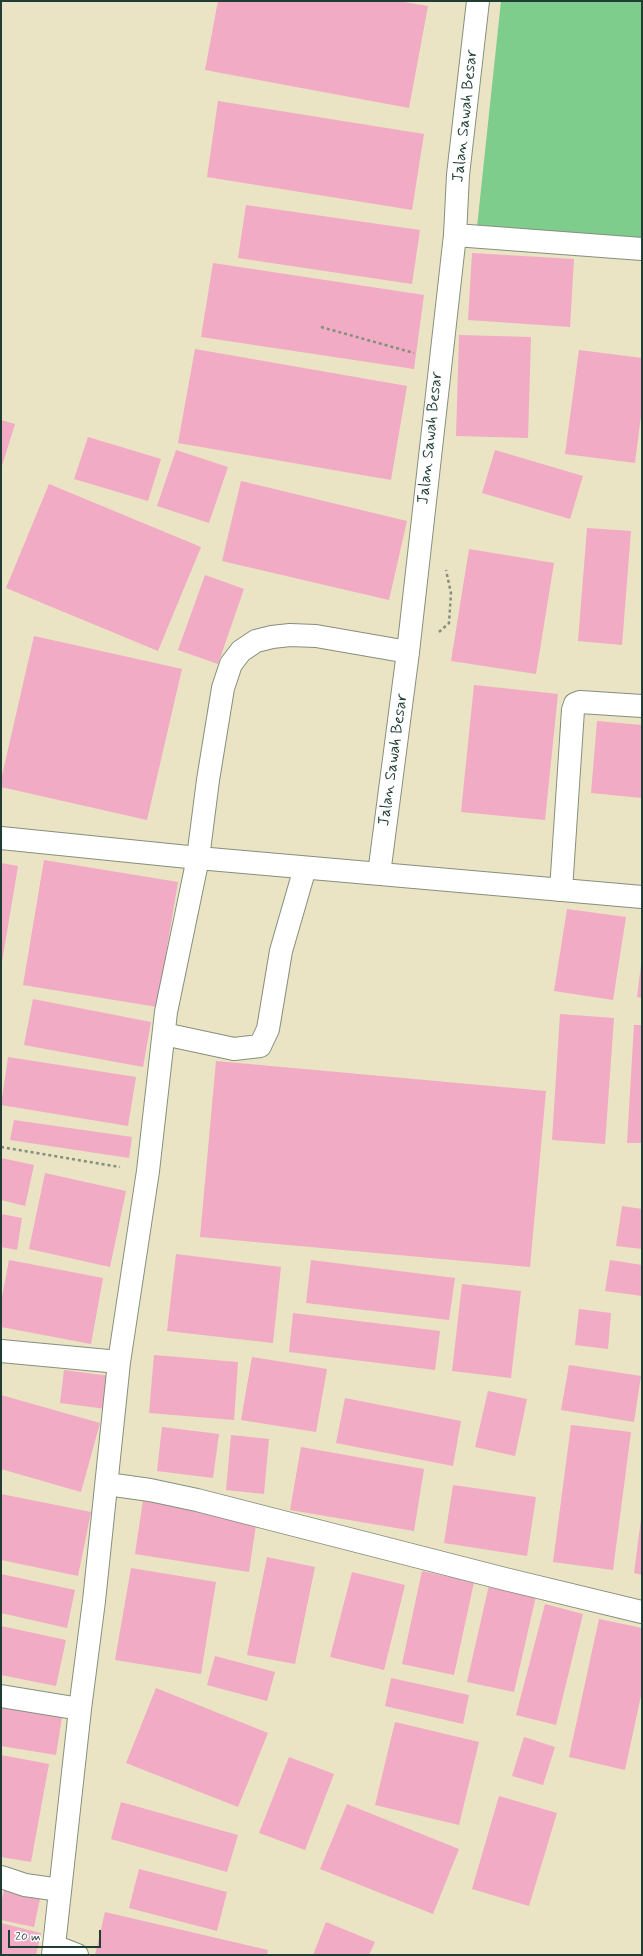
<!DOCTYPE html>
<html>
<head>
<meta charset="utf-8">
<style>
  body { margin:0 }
  #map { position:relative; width:643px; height:1956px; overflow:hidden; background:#eae3c4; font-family:Mynerve,sans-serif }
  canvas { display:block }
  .frame { position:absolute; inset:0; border:2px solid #1f3d34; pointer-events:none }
  .scale { position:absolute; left:8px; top:1930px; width:93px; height:18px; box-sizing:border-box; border:2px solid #1f3d34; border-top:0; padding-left:5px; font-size:12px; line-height:14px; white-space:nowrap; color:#1f3d34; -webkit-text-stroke:3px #fff; paint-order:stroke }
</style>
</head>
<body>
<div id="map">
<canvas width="643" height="1956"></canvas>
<div class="frame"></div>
<div class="scale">20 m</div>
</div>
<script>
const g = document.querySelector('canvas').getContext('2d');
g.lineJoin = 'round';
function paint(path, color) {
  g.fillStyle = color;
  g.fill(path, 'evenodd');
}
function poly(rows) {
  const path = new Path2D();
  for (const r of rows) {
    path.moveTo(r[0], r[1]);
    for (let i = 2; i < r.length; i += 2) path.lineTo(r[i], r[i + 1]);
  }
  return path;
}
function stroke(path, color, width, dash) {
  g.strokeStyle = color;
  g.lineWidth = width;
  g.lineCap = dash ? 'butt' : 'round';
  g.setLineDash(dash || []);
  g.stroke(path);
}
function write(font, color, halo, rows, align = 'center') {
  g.font = font + ' Mynerve,sans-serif';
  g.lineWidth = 3;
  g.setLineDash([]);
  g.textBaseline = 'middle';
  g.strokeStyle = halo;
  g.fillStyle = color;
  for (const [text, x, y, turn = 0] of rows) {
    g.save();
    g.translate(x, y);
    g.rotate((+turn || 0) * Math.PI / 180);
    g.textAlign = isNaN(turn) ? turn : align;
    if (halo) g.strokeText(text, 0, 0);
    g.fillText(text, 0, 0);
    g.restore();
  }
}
paint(poly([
  [501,1,642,1,642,239,477,227]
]), '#7ecd8d');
paint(poly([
  [218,1,398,1,428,6,409,108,205,70],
  [218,101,424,134,412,210,207,177],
  [246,205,420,230,412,284,238,258],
  [472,253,574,259,570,327,468,320],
  [213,263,424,295,414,369,201,337],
  [459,335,531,337,528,438,456,436],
  [195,349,407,386,391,480,178,443],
  [579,350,642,358,642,408,635,463,565,454],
  [1,420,15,424,1,469],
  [88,437,161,459,148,501,74,479],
  [176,450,228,467,209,523,157,506],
  [495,450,583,476,570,519,482,493],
  [241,481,407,521,389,600,222,561],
  [49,484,201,547,158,651,6,588],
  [587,528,631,531,622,645,578,641],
  [469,549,554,563,536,674,451,661],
  [205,575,244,589,218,664,178,650],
  [34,636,182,669,147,820,1,787,1,780],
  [474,685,558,694,545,820,461,812],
  [597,721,642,725,642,798,591,793],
  [44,860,178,882,157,1007,23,985],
  [1,863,18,866,2,962,1,962],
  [567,909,626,917,613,1000,554,991],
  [641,965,642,965,642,998,637,997],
  [33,999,151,1022,143,1067,24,1045],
  [560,1014,614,1018,605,1144,552,1140],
  [634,1025,642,1025,642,1143,627,1143],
  [8,1057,136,1077,128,1126,1,1105],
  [216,1061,546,1091,530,1267,200,1237],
  [14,1120,132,1137,129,1158,10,1140],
  [1,1158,34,1165,25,1206,1,1200],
  [45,1173,126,1191,110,1267,29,1249],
  [622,1206,642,1209,642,1249,616,1246],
  [1,1214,22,1218,17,1250,1,1247],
  [176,1254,281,1267,273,1343,167,1331],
  [9,1260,103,1278,91,1344,1,1327,1,1302],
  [311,1260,455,1278,449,1320,306,1303],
  [610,1260,642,1265,642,1296,605,1291],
  [462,1284,521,1291,511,1378,452,1371],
  [579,1309,611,1313,608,1349,575,1345],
  [293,1313,440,1331,435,1370,289,1352],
  [154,1355,238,1362,234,1420,149,1413],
  [252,1357,327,1369,316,1432,241,1420],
  [569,1365,641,1376,634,1422,561,1410],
  [64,1370,110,1376,106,1409,60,1403],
  [488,1391,527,1399,515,1456,475,1447],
  [1,1395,100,1423,81,1492,1,1469],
  [345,1398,461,1421,453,1466,336,1443],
  [571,1425,631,1432,613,1570,553,1562],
  [162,1427,219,1434,213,1478,157,1471],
  [231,1435,269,1439,264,1494,226,1490],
  [301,1447,424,1469,414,1531,290,1510],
  [453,1485,536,1497,527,1556,444,1543],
  [1,1494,91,1512,78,1576,1,1560],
  [143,1500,257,1518,249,1572,135,1554],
  [641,1519,642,1519,642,1575,634,1573],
  [267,1557,315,1567,295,1664,247,1655],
  [131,1568,216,1582,201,1674,115,1660],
  [422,1571,474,1582,454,1675,402,1664],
  [352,1572,405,1585,384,1670,330,1657],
  [1,1574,75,1590,67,1628,1,1613],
  [489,1585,536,1596,514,1692,467,1682],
  [545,1604,583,1614,556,1725,516,1715],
  [599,1619,642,1628,642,1691,625,1770,569,1757],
  [1,1626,66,1640,56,1686,1,1675],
  [215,1656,275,1672,267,1701,207,1685],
  [391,1678,469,1695,463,1724,385,1706],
  [156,1688,268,1733,238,1807,126,1763],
  [1,1706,62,1717,56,1755,1,1746],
  [395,1722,479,1742,459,1825,375,1805],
  [524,1737,555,1747,543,1785,512,1776],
  [1,1755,49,1764,31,1862,1,1857],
  [289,1757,334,1774,305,1850,259,1833],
  [499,1796,557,1813,529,1906,472,1889],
  [121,1802,238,1835,227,1872,111,1839],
  [347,1804,459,1849,433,1914,320,1869],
  [139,1869,227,1892,217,1931,129,1908],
  [5,1886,41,1894,34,1927,1,1920,1,1903],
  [105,1912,268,1950,267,1955,95,1955],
  [326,1922,375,1942,369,1955,313,1955],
  [1,1923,41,1933,36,1955,1,1955]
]), '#f1abc5');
const minor = poly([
  [455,235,642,249],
  [561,890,573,710,575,704,580,702,642,706],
  [164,1034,234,1049,260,1046,268,1029,281,951,305,868],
  [1,1351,119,1362],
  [107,1484,150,1490,197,1500,505,1579,642,1612],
  [1,1696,80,1709],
  [1,1877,25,1885,60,1890],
  [54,1946,77,1955],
  [53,1955,80,1709,94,1601,119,1362,148,1171,166,1012,198,858,208,780,223,688,231,664,241,651,256,641,272,637,290,635,316,636,408,652]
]);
const major = poly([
  [1,838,198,858,642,897],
  [379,874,408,652,455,235,458,175,478,1]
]);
stroke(minor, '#84907c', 24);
stroke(major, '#84907c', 24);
stroke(poly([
  [321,327,414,353],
  [439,632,449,623,451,593,446,570],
  [1,1147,120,1167]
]), '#84907c', 2.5, [3, 3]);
stroke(minor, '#fff', 22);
stroke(major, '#fff', 22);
write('16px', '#1f3d34', '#fff', [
  ["Jalan Sawah Besar",466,116,-84],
  ["Jalan Sawah Besar",431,438,-84],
  ["Jalan Sawah Besar",394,760,-82]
]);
</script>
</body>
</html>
